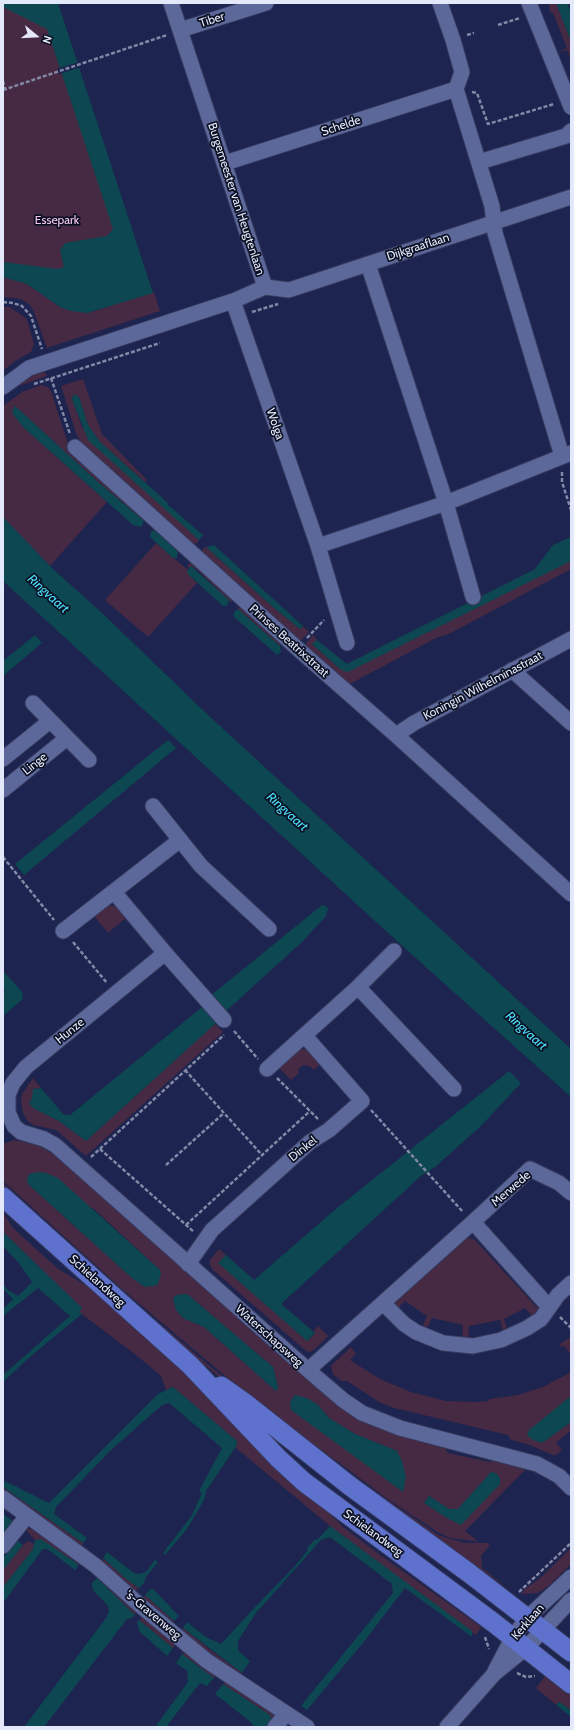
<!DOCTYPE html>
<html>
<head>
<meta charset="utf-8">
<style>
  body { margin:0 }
  #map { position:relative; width:574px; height:1730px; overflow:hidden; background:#1c244f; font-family:Cabin,sans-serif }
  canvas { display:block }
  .frame { position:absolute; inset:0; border:4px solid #e3e9fa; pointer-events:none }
  .north { position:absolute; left:16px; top:16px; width:40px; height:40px; -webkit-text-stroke:3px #0b1023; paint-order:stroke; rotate:108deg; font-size:11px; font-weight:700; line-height:16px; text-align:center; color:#e3e9fa }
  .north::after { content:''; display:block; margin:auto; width:14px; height:18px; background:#e3e9fa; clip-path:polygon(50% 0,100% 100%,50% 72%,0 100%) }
</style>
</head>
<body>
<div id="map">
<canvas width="574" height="1730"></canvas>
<div class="frame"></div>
<div class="north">N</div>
</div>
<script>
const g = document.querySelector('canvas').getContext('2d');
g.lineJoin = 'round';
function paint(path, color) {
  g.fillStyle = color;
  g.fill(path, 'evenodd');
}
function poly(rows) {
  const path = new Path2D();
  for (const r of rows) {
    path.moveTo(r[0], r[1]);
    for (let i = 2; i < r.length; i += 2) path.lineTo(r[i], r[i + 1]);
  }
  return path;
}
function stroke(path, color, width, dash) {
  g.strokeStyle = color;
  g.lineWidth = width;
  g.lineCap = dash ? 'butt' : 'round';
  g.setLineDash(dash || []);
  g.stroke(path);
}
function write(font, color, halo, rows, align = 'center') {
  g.font = font + ' Cabin,sans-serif';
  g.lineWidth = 3.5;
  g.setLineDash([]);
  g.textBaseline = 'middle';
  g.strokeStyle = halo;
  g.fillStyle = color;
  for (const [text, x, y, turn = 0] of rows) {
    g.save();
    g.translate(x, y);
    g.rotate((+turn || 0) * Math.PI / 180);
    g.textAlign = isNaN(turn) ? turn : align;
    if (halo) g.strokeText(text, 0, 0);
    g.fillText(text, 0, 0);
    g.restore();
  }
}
paint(poly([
  [3,3,42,3,135,285,3,270],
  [549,3,556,3,571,41,571,60,567,50,557,53,567,48,553,13,550,12],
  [3,277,27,284,60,307,88,313,154,292,160,311,47,348,34,312,30,305,21,299,3,297],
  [3,307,10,307,27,319,34,344,31,352,15,361,3,371],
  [44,371,47,376,16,387,32,374],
  [83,379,102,434,147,480,145,482,100,442,88,425,79,397,73,395,72,399,82,427,199,540,197,543,193,544,83,447,76,433,61,386],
  [41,385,48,387,51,391,70,450,146,520,144,521,97,481,15,406,23,427,107,502,50,566,3,517,3,406,22,392],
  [156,543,188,570,188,574,197,583,148,637,105,600],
  [206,547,273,607,300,629,303,626,309,632,299,642,202,555,203,548],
  [193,560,233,598,231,602,196,569,191,566,189,568,187,566],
  [571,561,571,569,449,634,436,638,350,684,346,683,304,646,313,635,317,640,313,645,340,669],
  [241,604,280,640,280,646,238,609],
  [106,905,119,907,127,917,108,933,94,916],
  [215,1024,223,1032,86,1156,56,1130,33,1125,27,1120,23,1113,21,1102,22,1094,33,1078,41,1088,33,1089,33,1108,59,1121,86,1141],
  [299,1049,310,1050,322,1062,314,1070,309,1066,303,1065,298,1070,299,1073,291,1080,278,1067],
  [14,1140,35,1144,55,1155,302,1375,340,1407,359,1420,400,1436,445,1448,448,1453,490,1462,496,1459,527,1468,465,1531,479,1542,451,1538,439,1533,388,1499,250,1397,122,1289,3,1181,3,1144],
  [28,1184,94,1209,160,1270,145,1287,132,1278],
  [187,1294,273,1367,278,1387,276,1391,204,1327,183,1318,176,1310,173,1299],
  [295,1395,318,1405,329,1418,355,1434,397,1451,402,1491,290,1402],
  [491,1472,461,1524,447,1518,424,1503,429,1496,449,1509,458,1509],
  [3,1183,136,1303,212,1368,338,1465,438,1535,465,1543,489,1543,489,1546,481,1556,482,1568,510,1590,317,1454,235,1390,176,1341,21,1203,3,1187],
  [3,1212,13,1228,47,1259,60,1270,92,1289,203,1387,253,1439,343,1527,376,1552,481,1627,476,1635,330,1526,236,1448,237,1441,173,1387,166,1390,161,1376,136,1355,79,1312,82,1308,3,1232],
  [470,1238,475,1240,540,1311,533,1317,525,1308,504,1319,508,1332,504,1334,500,1320,469,1326,468,1339,462,1339,463,1325,432,1318,426,1330,422,1328,427,1316,405,1301,397,1309,392,1304,462,1240],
  [219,1249,226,1255,219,1263,307,1341,315,1334,313,1332,318,1326,328,1336,315,1349,310,1352,306,1351,212,1269,210,1264,210,1260],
  [571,1337,570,1343,571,1354,564,1346,561,1347,560,1344],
  [351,1347,356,1354,350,1360,380,1379,411,1392,446,1401,477,1402,489,1401,489,1399,518,1395,543,1387,571,1372,571,1396,564,1402,542,1443,571,1422,571,1430,556,1443,562,1450,556,1455,553,1455,527,1444,511,1440,508,1435,394,1408,379,1402,347,1381,341,1381,333,1374,331,1366,334,1363],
  [3,1487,83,1543,83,1545,81,1546,3,1492],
  [27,1528,35,1531,79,1562,78,1564,41,1540,35,1540,26,1530,23,1532],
  [28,1541,34,1544,33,1549,3,1587,3,1570,23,1545],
  [571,1548,571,1564,548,1586,538,1593,521,1594,525,1589,539,1579],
  [103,1558,126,1579,139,1588,135,1591,102,1563],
  [97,1578,102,1578,136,1611,135,1615],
  [145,1595,158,1607,174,1621,170,1623,144,1600],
  [143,1617,175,1644,173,1648,139,1620],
  [183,1628,214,1653,242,1673,239,1676,182,1633],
  [186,1652,215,1674,214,1678,182,1654],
  [545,1676,571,1695,571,1710,559,1702,556,1705,536,1688],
  [226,1682,274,1714,275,1718,271,1727,270,1715,223,1684]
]), '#462942');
paint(poly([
  [3,3,58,3,153,293,87,313,71,311,60,307,27,284,3,277,3,262,58,269,64,267,60,250,65,243,107,236,113,229,47,29,3,7],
  [556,3,567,3,571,13,571,41],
  [74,394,79,397,88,425,100,442,168,503,167,504,203,535,199,540,88,440,72,399],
  [15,406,97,481,144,521,141,527,133,525,23,427,13,414,12,411],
  [3,517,52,568,102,613,207,714,571,1049,571,1097,409,952,3,581],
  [154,530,178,551,177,558,173,558,150,537,151,532],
  [571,537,571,561,350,671,346,672,340,669,312,644,317,640,347,664,535,569,553,545],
  [214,545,303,626,300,629,273,607,206,547],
  [191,566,229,600,227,606,223,606,188,574,187,571],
  [238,609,280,646,281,652,277,655,233,616,235,611],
  [35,635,42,643,3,676,3,661],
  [168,740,176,748,24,875,15,864],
  [322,905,326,906,328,909,326,916,303,941,224,1013,215,1024,86,1141,59,1121,33,1108,29,1103,32,1098,33,1089,41,1088,64,1115,70,1115,201,1008,209,997],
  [3,971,23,993,22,1000,3,1016,3,994,6,992,3,989],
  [509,1071,521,1083,481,1126,434,1168,422,1175,281,1304,315,1333,307,1341,218,1263,226,1255,254,1280,337,1208],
  [39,1172,46,1173,58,1178,160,1270,161,1274,158,1284,155,1286,145,1287,132,1278,28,1184,27,1179,29,1174],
  [3,1232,82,1308,79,1312,82,1314,32,1355,3,1382,3,1375,70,1316,38,1288,3,1316,3,1309,13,1299,3,1289,3,1284,8,1290,18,1296,32,1282,18,1262,3,1246],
  [187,1294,273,1367,278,1388,276,1391,204,1327,183,1318,176,1310,173,1299,176,1295],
  [173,1387,237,1441,237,1445,206,1491,204,1500,187,1529,165,1555,163,1553,192,1515,202,1493,199,1491,222,1448,169,1403,162,1405,111,1450,56,1507,54,1514,87,1538,83,1543,3,1487,5,1481,49,1503,158,1394],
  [295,1395,307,1398,318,1405,329,1418,355,1434,397,1451,402,1461,406,1477,403,1492,291,1410,290,1402],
  [571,1396,571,1422,542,1443,533,1440,527,1435,529,1430],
  [491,1472,496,1473,500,1478,500,1484,461,1525,447,1518,424,1503,429,1496,449,1509,458,1509],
  [3,1514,13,1521,13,1525,3,1533],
  [330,1526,472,1631,472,1637,405,1588,363,1643,307,1710,301,1706,304,1702,393,1593,392,1584,330,1537,321,1540,256,1613,238,1641,238,1650,250,1661,242,1673,183,1628,187,1622,206,1637,221,1644,255,1607,294,1567,308,1550,307,1548,315,1539,317,1540],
  [41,1539,78,1564,77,1568,75,1570,47,1549,43,1549,3,1603,3,1587,33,1549,35,1540],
  [17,1540,23,1545,3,1570,3,1558],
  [107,1552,134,1573,139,1574,146,1572,155,1560,158,1562,146,1577,144,1583,139,1588,126,1579,103,1558],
  [97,1578,135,1615,132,1618,127,1619,44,1727,24,1727,106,1618,109,1612,108,1606,93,1590,92,1583],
  [150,1589,153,1589,179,1616,174,1621,145,1595],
  [139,1620,173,1648,167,1656,139,1631,137,1622],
  [182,1654,214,1678,207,1686,200,1683,166,1727,155,1727,188,1682,187,1671,176,1663],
  [223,1684,270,1715,273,1722,268,1727,253,1727,252,1723,215,1694],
  [559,1702,571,1710,571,1717,556,1705]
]), '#0d4751');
paint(poly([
  [79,62,81,67,59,74,57,69]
]), '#1c244f');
const minor = poly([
  [171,3,265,287],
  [440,3,453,40,462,72,456,89,492,206,495,233,562,456],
  [529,3,571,107],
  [180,30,266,3],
  [479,162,566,136,571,131],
  [225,163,456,89],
  [368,264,446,503,473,597],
  [265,287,289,290,571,197],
  [233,301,318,546,347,643],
  [3,387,29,368,233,301,265,287],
  [75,447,298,649,396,735,571,894],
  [318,546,446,503,571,453],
  [512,670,571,723],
  [33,703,89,760],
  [396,735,414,723,571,639],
  [3,759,50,721],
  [3,790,67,738],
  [153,806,201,866,269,929],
  [114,892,165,953,224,1020],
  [63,931,180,840],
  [165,953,26,1067,13,1083,8,1095,8,1112,14,1126,21,1132,44,1139,55,1145,308,1370,343,1400,362,1413,400,1428,537,1464,559,1476,571,1488],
  [358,987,454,1089],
  [267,1069,358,987,394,951],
  [473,1222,549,1307],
  [188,1264,212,1230,310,1142,329,1130,362,1101,305,1036],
  [383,1303,404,1324,416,1332,443,1343,473,1346,501,1340,527,1328,541,1319,558,1295,571,1283],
  [308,1370,473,1222,530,1169,559,1183,571,1193],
  [3,1498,96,1566,142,1607,207,1661,307,1727],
  [3,1546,27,1516],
  [495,1671,513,1637,527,1618,571,1577],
  [275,1727,286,1714],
  [447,1727,494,1674,526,1648,571,1600]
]);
const major = poly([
  [3,1197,190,1365,278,1458,304,1482,494,1623,571,1684],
  [221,1386,245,1403,350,1486,469,1573,571,1652]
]);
stroke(minor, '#373b5f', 17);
stroke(major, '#373b5f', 21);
stroke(poly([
  [498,25,520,18],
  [467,35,474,33],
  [3,81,5,89],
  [3,90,167,35],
  [472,92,477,93,488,124,554,104],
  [3,302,13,303,22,306,31,316,42,349],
  [252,312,278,304],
  [51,378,70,434],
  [34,384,160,343],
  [562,472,562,482,571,510],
  [307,638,324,620],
  [3,857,54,920],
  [73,942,107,983],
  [234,1031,258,1059],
  [185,1070,262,1155],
  [277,1078,319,1120],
  [371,1110,463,1212],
  [100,1149,194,1232],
  [91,1157,224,1035],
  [166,1165,224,1113],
  [186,1225,310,1111],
  [560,1317,571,1328],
  [519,1592,571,1543],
  [485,1637,489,1649],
  [517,1673,526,1677,535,1676]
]), '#8289a7', 2.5, [4, 2]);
stroke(minor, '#5b6899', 15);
stroke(major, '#5e71cc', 19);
write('12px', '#e3e9fa', '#0b1023', [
  ["Tiber",212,20,-18],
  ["Schelde",341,126,-18],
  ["Burgemeester van Heugtenlaan",236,199,72],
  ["Dijkgraaflaan",418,247,-18],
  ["Wolga",275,424,71],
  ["Prinses Beatrixstraat",289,641,42],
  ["Koningin Wilhelminastraat",483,686,-28],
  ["Linge",35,764,-39],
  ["Hunze",70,1031,-39],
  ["Dinkel",303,1149,-39],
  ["Merwede",511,1189,-41],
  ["Schielandweg",97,1281,42],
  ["Waterschapsweg",269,1336,42],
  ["Schielandweg",373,1533,36],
  ["'s-Gravenweg",153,1615,40],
  ["Kerklaan",528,1622,-49]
]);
write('12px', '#f8c8f0', '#0b1023', [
  ["Essepark",57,220]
]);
write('italic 13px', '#4ce1fb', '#0b1023', [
  ["Ringvaart",48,594,42],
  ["Ringvaart",287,812,42],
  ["Ringvaart",526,1031,42]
]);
</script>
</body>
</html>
